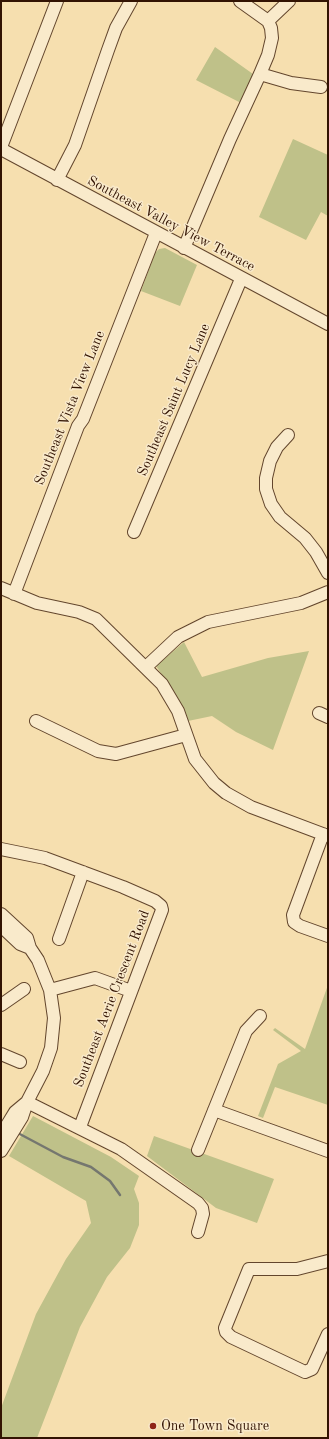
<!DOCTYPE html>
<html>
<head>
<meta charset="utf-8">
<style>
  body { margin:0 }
  #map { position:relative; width:329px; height:1439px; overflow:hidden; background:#f6dfaf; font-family:"Old Standard TT",serif }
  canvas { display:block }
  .frame { position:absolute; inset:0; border:2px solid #321302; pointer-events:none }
</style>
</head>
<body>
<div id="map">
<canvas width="329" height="1439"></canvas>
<div class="frame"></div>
</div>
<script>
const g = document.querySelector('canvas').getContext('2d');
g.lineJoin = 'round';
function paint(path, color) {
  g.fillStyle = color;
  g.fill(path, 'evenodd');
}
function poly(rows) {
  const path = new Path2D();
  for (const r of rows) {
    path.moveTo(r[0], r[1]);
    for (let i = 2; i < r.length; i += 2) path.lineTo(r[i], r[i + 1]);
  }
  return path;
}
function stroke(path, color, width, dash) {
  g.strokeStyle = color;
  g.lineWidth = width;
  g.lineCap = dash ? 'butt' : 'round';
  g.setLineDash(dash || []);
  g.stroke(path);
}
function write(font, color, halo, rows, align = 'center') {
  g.font = font + ' "Old Standard TT",serif';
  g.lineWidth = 3;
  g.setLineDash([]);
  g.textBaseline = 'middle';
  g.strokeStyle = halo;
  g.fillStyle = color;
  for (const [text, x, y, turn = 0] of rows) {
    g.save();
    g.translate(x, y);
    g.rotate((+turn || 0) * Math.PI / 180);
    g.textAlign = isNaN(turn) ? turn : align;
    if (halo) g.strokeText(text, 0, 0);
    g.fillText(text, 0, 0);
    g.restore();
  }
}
paint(poly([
  [215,47,253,74,241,103,196,80],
  [293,139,328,155,328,216,321,212,306,240,259,217],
  [165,248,197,265,180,306,141,291,155,253,159,249],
  [184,642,202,677,268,658,309,651,273,750,236,732,212,716,188,721,178,698,156,666],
  [328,985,328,1105,275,1087,263,1118,258,1116,278,1064,301,1051,273,1030,275,1028,305,1049],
  [33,1116,111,1157,139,1176,134,1189,139,1203,139,1225,130,1248,107,1277,80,1327,37,1438,1,1438,1,1408,36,1314,66,1259,91,1223,86,1201,9,1156],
  [154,1136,274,1179,257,1223,216,1208,147,1156]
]), '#bfc189');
stroke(poly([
  [16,1132,63,1157,91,1167,110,1181,120,1195]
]), '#75776f', 2.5);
const minor = poly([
  [268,21,289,1],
  [260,74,291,83,321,87],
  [1,147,57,1],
  [1,149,328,324],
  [57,180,75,145,108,50,116,28,131,1],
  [184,248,230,139,260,74,268,55,272,38,271,28,268,21,240,1],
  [288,435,277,447,270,461,266,478,266,489,271,504,280,517,305,538,316,552,328,573],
  [134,532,241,279],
  [1,588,37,603,79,612,96,619,162,684,178,711,195,759,214,783,226,793,251,807,328,836],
  [14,594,78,426,83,419,156,233],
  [146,667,178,637,208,622,301,603,328,592],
  [319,713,328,717],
  [36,721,98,751,116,754,186,735],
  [323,834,293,915,294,922,300,926,328,936],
  [1,849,45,858,123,887,155,901,161,906,162,910,80,1127],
  [1,914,27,938,30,948,38,960,50,990,54,1018,51,1048,43,1071,27,1102,22,1117,1,1151],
  [1,926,20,944,30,948],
  [59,939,83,872],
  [50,990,95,978,131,991],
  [1,1005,24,989],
  [1,1054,20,1062],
  [27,1102,121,1149,198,1203,202,1208,203,1214,198,1232],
  [214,1110,328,1151],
  [1,1135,15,1112,27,1102],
  [198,1150,246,1031,260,1016],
  [328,1261,297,1269,249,1269,225,1328,226,1332,231,1337,305,1372,312,1369,328,1334]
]);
stroke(minor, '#63462d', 14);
stroke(minor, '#f9eacb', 12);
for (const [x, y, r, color] of [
  [153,1426,4,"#8f2418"]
]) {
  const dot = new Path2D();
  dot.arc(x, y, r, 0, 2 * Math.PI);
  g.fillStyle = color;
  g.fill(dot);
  stroke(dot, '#f9eacb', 1.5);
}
write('14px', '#321302', '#f9eacb', [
  ["Southeast Valley View Terrace",171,224,28],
  ["Southeast Saint Lucy Lane",174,400,-67],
  ["Southeast Vista View Lane",70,408,-68],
  ["Southeast Aerie Crescent Road",112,999,-69]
]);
write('14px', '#321302', '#f9eacb', [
  ["One Town Square",161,1426]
], 'left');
</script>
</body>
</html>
